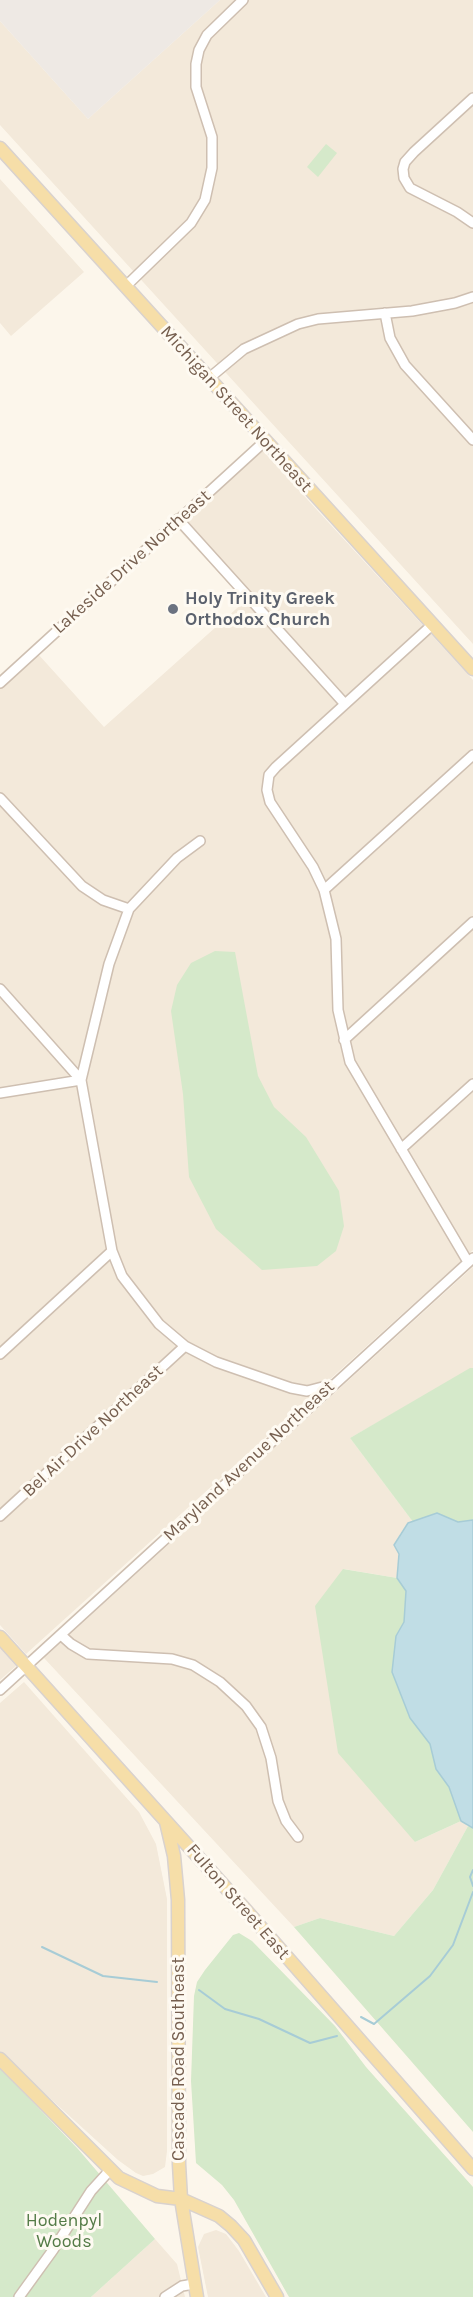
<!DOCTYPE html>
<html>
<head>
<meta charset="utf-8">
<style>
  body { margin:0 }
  canvas { display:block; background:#fcf6eb }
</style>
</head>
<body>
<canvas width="473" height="2297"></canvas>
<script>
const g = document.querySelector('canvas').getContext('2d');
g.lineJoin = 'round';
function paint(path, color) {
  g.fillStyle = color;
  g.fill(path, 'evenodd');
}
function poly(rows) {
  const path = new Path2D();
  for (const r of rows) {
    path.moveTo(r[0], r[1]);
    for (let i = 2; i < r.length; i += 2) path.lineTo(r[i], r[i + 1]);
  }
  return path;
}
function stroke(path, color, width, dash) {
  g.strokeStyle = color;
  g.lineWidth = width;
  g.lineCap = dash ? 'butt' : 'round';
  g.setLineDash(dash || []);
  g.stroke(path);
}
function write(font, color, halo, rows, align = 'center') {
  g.font = font + ' Karla,sans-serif';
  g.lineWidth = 6;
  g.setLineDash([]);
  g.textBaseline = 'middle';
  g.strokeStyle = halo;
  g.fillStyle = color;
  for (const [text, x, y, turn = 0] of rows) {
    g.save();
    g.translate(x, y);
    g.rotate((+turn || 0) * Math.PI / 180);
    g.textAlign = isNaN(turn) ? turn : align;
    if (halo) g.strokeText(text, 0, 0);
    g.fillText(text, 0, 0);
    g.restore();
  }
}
paint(poly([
  [220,0,473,0,473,644,0,125,0,21,88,119],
  [0,179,84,272,11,336,0,323],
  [262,450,473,680,473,1250,26,1654,0,1625,0,689,38,654,104,727,245,601,178,529],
  [473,1267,473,1368,350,1438,413,1522,408,1523,400,1534,397,1578,344,1569,415,1842,461,1821,468,1826,433,1890,394,1936,320,1918,294,1927,44,1658],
  [0,1648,16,1666,0,1680],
  [24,1682,139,1812,156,1844,167,1899,167,2151,165,2167,153,2174,143,2176,136,2173,118,2160,0,2053,0,1703],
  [216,2230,226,2234,239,2251,266,2297,208,2297,198,2247,204,2234],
  [155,2239,177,2264,185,2297,91,2297]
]), '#f3e9da');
paint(poly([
  [0,0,220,0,88,119,0,21]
]), '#eee9e4');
paint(poly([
  [326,144,337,153,318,177,307,167],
  [215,951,235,952,258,1076,274,1107,306,1137,339,1191,344,1226,336,1251,317,1266,262,1270,216,1229,189,1177,183,1094,171,1011,177,985,191,963],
  [470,1368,473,1368,473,1520,458,1522,436,1513,413,1522,350,1438],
  [343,1569,397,1578,406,1590,404,1622,396,1636,410,1718,430,1744,436,1769,449,1787,461,1821,415,1842,338,1753,315,1606],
  [468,1826,473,1828,473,2132,294,1927,320,1918,394,1936,433,1890],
  [239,1933,252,1941,335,2026,366,2067,473,2187,473,2297,289,2297,234,2200,222,2185,196,2163,191,2081,194,1996,197,1982,205,1970,233,1935],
  [0,2068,78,2149,155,2239,91,2297,0,2297]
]), '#d5e9ca');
const water = poly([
  [437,1513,458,1522,473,1520,473,1828,461,1821,449,1787,436,1769,430,1744,410,1718,392,1672,396,1636,404,1622,406,1591,397,1578,399,1554,394,1545,408,1523,437,1513]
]);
paint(water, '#c0dde5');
stroke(water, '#a7ccd6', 1.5);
stroke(poly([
  [473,1870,470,1877,473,1886],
  [42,1947,103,1976,157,1982],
  [199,1990,225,2009,259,2019,310,2043,337,2036],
  [361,2017,374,2024,430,1976,453,1945,473,1892]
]), '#a7ccd6', 2);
const minor = poly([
  [473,98,414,152,405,162,403,169,404,178,410,188,457,212,473,223],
  [125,287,191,223,205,200,212,168,212,137,196,87,196,64,199,50,207,35,243,0],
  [385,313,390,338,405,365,473,440],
  [208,379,244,349,298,324,318,319,412,311,455,303,473,297],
  [178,519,344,703],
  [432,625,276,767,269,775,267,790,270,802,313,867,324,890,336,939,338,1010,350,1062,468,1262],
  [0,683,265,441],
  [0,798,82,886,103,900,129,909],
  [324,890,473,755],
  [0,989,81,1080,112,1251,122,1276,159,1324,185,1346,216,1362,291,1388,307,1391,330,1385],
  [344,1040,473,922],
  [0,1093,81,1080,109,964,129,909,177,858,200,841],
  [401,1149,473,1084],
  [0,1354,112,1251],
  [0,1516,185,1346],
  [61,1635,71,1644,88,1654,172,1659,193,1665,220,1682,246,1706,261,1727,271,1758,278,1801,286,1821,298,1837],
  [0,1690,473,1258],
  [19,2297,53,2250,91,2191,111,2169],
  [165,2297,182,2286,194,2284]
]);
const major = poly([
  [0,148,473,669],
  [0,1637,244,1908,473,2169],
  [166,1822,174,1856,178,1900,179,2164,181,2199,197,2297],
  [0,2059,119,2178,157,2196,181,2199,219,2216,231,2226,244,2240,277,2297]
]);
stroke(minor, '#cebfb1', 12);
stroke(major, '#d9d2ce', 15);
stroke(minor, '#fff', 9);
stroke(major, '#f6dea8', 12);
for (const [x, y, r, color] of [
  [173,609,6,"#6b7280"]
]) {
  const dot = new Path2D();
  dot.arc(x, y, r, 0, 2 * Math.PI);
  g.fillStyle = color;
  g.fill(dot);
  stroke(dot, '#fefaf2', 2);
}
write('18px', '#765f4f', '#fefaf2', [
  ["Michigan Street Northeast",236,409,48],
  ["Lakeside Drive Northeast",132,562,-42],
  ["Bel Air Drive Northeast",93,1431,-43],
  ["Maryland Avenue Northeast",249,1461,-43],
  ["Fulton Street East",238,1902,49],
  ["Cascade Road Southeast",179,2059,-90]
]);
write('bold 18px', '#5b616d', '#fefaf2', [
  ["Holy Trinity Greek",185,599],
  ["Orthodox Church",185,620]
], 'left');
write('18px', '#547b47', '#fefaf2', [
  ["Hodenpyl",64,2221],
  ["Woods",64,2242]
]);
</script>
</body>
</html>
